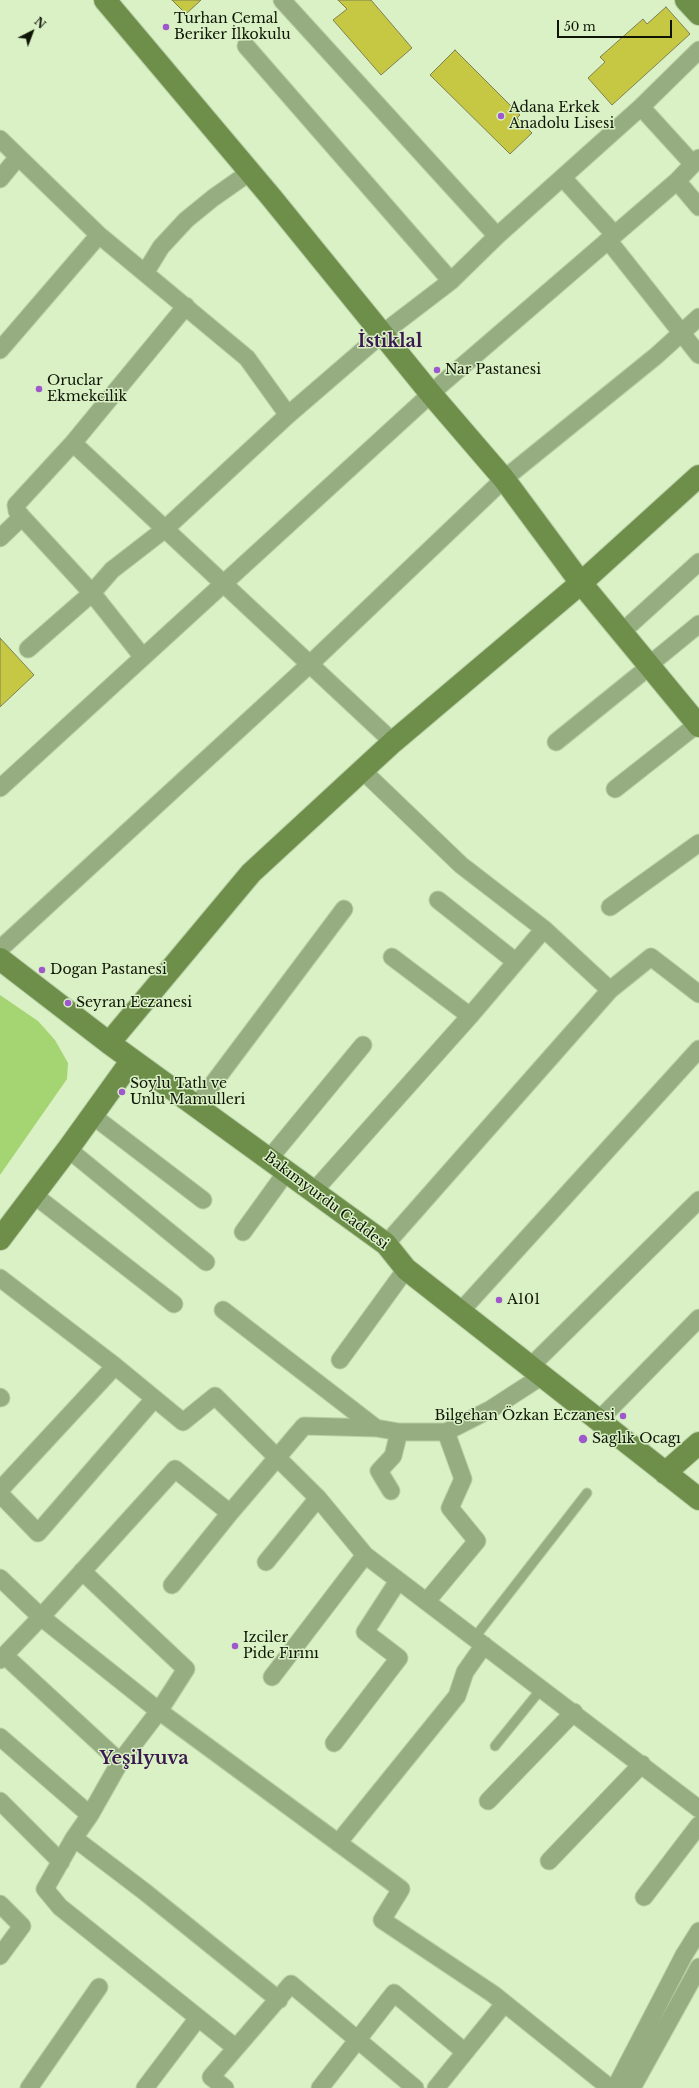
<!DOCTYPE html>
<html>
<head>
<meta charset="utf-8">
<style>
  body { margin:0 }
  #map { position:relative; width:699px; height:2088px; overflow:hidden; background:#daf1c5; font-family:"Libre Baskerville",serif }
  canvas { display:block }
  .north { position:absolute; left:12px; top:12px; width:40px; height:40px; -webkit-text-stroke:3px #daf1c5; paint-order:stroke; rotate:42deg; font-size:11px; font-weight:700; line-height:16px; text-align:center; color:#0e1506 }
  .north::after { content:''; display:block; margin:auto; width:14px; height:18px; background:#0e1506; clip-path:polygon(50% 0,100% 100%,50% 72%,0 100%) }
  .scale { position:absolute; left:557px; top:20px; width:115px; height:18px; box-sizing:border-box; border:2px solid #0e1506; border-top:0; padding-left:5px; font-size:12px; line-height:14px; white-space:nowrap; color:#0e1506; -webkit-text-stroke:3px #daf1c5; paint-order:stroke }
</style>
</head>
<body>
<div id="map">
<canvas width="699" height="2088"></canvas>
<div class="north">N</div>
<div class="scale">50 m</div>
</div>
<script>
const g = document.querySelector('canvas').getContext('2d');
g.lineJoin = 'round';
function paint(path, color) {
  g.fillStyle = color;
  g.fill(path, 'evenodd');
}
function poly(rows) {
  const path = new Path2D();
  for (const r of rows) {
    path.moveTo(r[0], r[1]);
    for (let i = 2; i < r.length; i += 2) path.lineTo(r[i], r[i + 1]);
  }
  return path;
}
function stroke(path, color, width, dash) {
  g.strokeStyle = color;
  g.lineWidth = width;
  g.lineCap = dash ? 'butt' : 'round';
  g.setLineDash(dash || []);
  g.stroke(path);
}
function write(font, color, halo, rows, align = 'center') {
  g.font = font + ' "Libre Baskerville",serif';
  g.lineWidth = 3;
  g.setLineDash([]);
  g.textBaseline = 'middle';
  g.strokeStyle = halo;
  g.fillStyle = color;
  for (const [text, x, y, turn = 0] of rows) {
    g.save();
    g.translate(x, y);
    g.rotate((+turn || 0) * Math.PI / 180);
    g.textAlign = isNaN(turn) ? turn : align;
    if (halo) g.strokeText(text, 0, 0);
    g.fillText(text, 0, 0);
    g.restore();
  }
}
paint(poly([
  [0,995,38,1021,55,1040,68,1063,67,1079,0,1175]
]), '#a5d573');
const building = poly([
  [172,0,201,0,186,14,172,0],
  [338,0,371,0,412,48,381,75,333,20,347,9,338,0],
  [666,7,690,34,612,105,588,78,605,62,600,57,643,19,647,24,666,7],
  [455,50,520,115,517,118,532,133,510,154,430,75,455,50],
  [0,638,34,675,0,707,0,638]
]);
paint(building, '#c6c843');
stroke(building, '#7e8053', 1);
const lane = poly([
  [475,1637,587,1493],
  [495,1746,542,1688]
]);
const street = poly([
  [282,0,497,236],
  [246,46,451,281],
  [641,107,693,164],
  [0,139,99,235,247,358,288,415],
  [563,178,614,234],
  [0,179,18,157],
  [677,181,699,207],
  [608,240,699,355],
  [145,273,161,247,186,220,213,198,250,172],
  [0,350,99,235],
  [73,443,393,742],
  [0,538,22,517],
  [622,632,699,562],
  [28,649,92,593,112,570,165,529,288,415,383,333,451,281,497,236,641,107,699,50],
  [142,656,92,593,22,517,17,511,16,505,73,443,186,306],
  [649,665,699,624],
  [556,742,650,666],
  [362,770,461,865,544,929,610,990],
  [0,788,445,381,677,181,699,158],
  [615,789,699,723],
  [438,900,516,962],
  [610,907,699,843],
  [0,949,310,664,504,479,656,356,699,317],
  [392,957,470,1016],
  [197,1105,344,909],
  [93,1116,203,1200],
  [68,1149,206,1262],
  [269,1159,363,1045],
  [314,1191,470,1016,544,929],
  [34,1195,174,1304],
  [243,1232,287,1171],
  [386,1244,610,990,651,957,699,994],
  [0,1278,115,1366,183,1422,215,1396,318,1498,365,1555,699,1809],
  [223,1310,376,1428],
  [460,1312,699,1049],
  [340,1360,406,1269],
  [531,1366,699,1200],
  [0,1397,1,1398],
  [598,1421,699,1318],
  [0,1490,115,1366],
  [391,1491,379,1471,393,1456,399,1432],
  [0,1494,38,1533,154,1399],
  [266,1562,318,1498],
  [82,1571,186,1669,159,1711,120,1762,90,1815,74,1838,45,1889,60,1907,236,2048],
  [0,1578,41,1617,159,1711,401,1889,382,1920,493,1994,610,2088],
  [172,1585,230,1513,304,1426,376,1428,399,1432,446,1432,491,1409,542,1376],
  [427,1601,477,1541,450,1508,463,1479,446,1432],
  [4,1655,120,1762],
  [0,1660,41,1617,175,1469,230,1513],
  [272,1677,365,1555],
  [0,1737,90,1815],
  [334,1743,399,1658,365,1632,398,1581],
  [0,1801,61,1862],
  [488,1801,574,1712],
  [74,1838,145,1892,279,2000],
  [338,1843,457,1696,465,1672,484,1645],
  [549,1861,642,1764],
  [644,1897,699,1825],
  [0,1904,22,1926,0,1956],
  [29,2088,99,1987],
  [145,2088,198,2018],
  [225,2088,211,2077,291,1984,415,2088],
  [320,2088,394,1993,465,2052],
  [436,2088,504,2004],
  [615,2088,684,1955,699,1931],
  [632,2088,699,1967]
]);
const secondary = poly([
  [105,0,271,197,431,394,504,479,581,583,699,726],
  [686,0,699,14],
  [0,959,109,1043,386,1244,406,1269,699,1499],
  [109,1043,251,873,393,742,581,583,699,476],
  [0,1239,68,1149,132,1060],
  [665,1473,699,1443]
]);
stroke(lane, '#b9cea6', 11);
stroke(street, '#b9cea6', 19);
stroke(secondary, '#b9cea6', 24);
stroke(lane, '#95ad80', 9);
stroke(street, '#95ad80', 17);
stroke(secondary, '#6d8f4a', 22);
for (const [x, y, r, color] of [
  [166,27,4,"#9e57cc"],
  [501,116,4,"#9e57cc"],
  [437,370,4,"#9e57cc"],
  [39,389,4,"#9e57cc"],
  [42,970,4,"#9e57cc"],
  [68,1003,4,"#9e57cc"],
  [122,1092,4,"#9e57cc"],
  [499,1300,4,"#9e57cc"],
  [623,1416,4,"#9e57cc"],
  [583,1439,5,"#9e57cc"],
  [235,1646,4,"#9e57cc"]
]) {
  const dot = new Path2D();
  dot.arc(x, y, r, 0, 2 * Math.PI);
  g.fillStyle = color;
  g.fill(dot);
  stroke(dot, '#daf1c5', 1.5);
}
write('14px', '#0e1506', '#daf1c5', [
  ["Turhan Cemal",174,19],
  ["Beriker İlkokulu",174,35],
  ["Adana Erkek",509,108],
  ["Anadolu Lisesi",509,124],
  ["Nar Pastanesi",445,370],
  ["Oruclar",47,381],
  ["Ekmekcilik",47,397],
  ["Dogan Pastanesi",50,970],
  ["Seyran Eczanesi",76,1003],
  ["Soylu Tatlı ve",130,1084],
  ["Unlu Mamulleri",130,1100],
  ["A101",507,1300],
  ["Bilgehan Özkan Eczanesi",615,1416,"right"],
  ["Saglık Ocagı",592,1439],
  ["Izciler",243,1638],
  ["Pide Fırını",243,1654]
], 'left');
write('14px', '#0e1506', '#daf1c5', [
  ["Bakımyurdu Caddesi",326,1201,37]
]);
write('bold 18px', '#3b1950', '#daf1c5', [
  ["İstiklal",390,342],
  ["Yeşilyuva",144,1759]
]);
</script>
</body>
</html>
